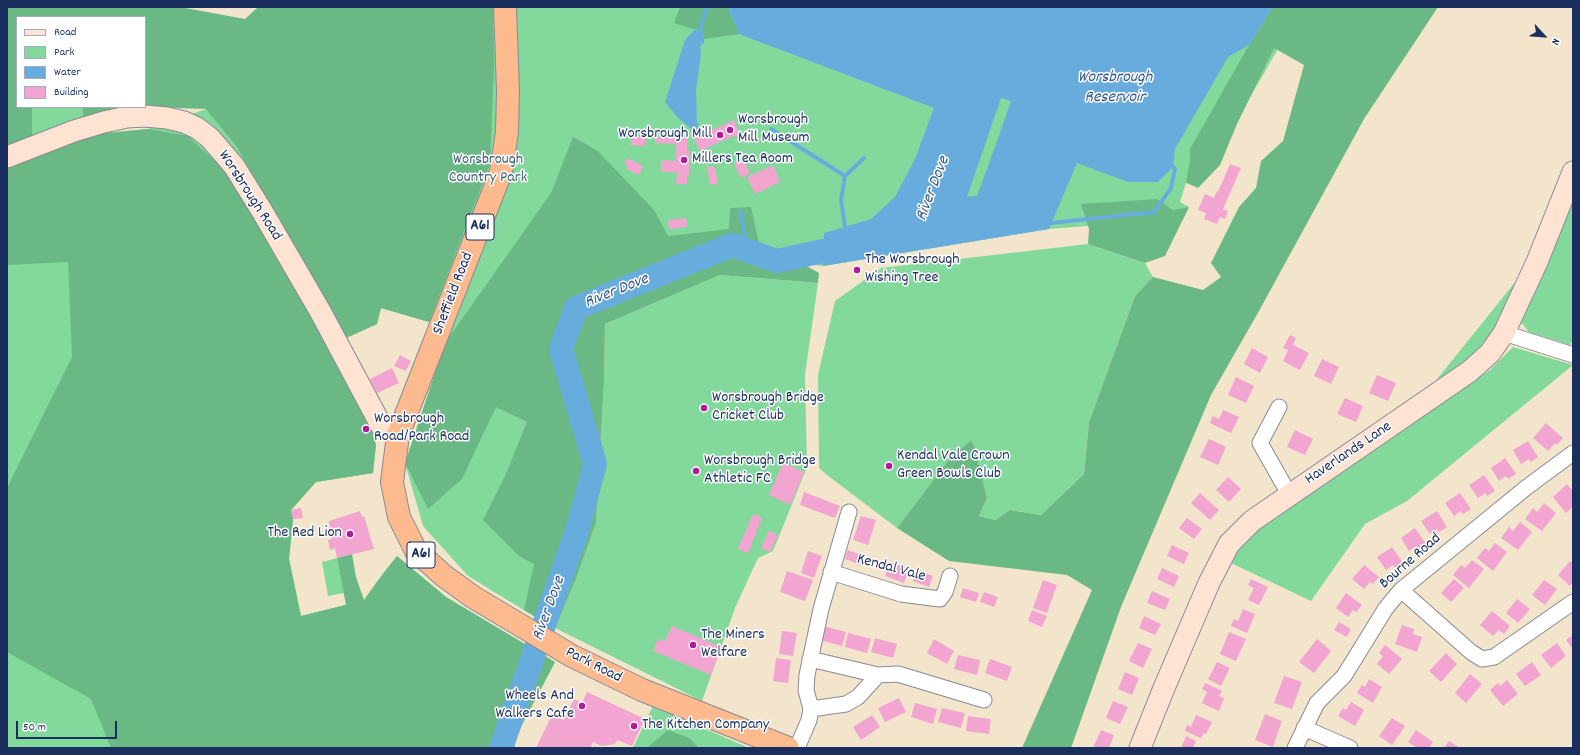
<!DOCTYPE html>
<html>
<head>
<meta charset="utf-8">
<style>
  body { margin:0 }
  #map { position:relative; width:1580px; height:755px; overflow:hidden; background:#f2e5cb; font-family:Dekko,sans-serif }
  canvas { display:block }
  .frame { position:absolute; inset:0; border:8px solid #1b2f5e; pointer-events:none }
  .legend { position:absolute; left:16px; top:16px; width:130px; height:92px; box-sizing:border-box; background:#fff; border:1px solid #a4acbf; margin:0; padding:5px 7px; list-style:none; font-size:12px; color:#1b2f5e }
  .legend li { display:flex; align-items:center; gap:8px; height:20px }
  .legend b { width:20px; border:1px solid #a4acbf }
  .north { position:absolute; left:1524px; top:16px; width:40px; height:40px; -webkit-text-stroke:3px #fff; paint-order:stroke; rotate:116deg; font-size:11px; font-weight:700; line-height:16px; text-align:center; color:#1b2f5e }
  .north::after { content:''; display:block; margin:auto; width:14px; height:18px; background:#1b2f5e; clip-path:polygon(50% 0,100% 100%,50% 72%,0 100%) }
  .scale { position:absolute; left:16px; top:721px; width:101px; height:18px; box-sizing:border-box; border:2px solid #1b2f5e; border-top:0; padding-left:5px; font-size:12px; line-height:14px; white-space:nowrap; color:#1b2f5e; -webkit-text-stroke:3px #fff; paint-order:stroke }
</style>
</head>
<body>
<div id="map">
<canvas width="1580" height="755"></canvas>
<div class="frame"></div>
<ul class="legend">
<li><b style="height:5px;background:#fee3d2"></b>Road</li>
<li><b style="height:11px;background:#83d99c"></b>Park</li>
<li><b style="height:11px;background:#68acdd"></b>Water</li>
<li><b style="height:11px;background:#f2a5d1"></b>Building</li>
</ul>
<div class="north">N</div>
<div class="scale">50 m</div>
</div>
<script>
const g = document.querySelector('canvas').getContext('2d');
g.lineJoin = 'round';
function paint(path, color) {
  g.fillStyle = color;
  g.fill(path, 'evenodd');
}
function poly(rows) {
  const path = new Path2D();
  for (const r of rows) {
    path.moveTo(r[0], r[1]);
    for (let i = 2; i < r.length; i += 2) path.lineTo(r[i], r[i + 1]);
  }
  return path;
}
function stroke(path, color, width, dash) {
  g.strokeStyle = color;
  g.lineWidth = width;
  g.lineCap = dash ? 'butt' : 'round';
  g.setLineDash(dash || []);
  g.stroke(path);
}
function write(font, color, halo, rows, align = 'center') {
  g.font = font + ' Dekko,sans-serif';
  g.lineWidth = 3;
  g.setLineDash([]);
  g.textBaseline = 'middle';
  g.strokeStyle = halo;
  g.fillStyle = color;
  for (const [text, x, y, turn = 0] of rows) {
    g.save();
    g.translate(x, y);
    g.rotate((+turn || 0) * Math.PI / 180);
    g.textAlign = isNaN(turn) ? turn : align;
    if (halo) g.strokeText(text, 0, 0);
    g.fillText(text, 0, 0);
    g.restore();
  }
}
paint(poly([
  [258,7,1302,7,1198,188,1186,183,1180,202,1189,207,1182,221,1163,220,1049,229,823,266,777,261,576,308,577,531,545,623,468,576,423,526,405,463,445,344,429,322,381,308,377,324,344,339,376,445,373,473,316,482,291,510,293,519,289,559,301,616,364,600,382,575,397,556,446,597,555,662,515,738,515,748,7,748,7,168,95,134,148,129,206,109],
  [32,107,82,107,83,117,32,137],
  [1573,193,1573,339,1570,345,1529,332,1519,320],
  [1088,244,1145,263,1153,277,1135,296,1089,422,1084,474,1041,515,1010,510,995,520,979,516,987,498,974,445,971,440,951,457,897,528,827,475,819,468,818,375,835,301,881,268],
  [1524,271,1487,346,1434,383],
  [720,275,818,283,805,375,807,467,773,551,758,558,735,608,702,701,555,628,576,579,596,523,604,382,605,324],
  [1513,347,1573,365,1407,501,1365,524,1311,601,1229,562,1264,520,1490,370],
  [337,558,344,593,328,596,322,562],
  [653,706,749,748,633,748]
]), '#83d99c');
paint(poly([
  [7,7,180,7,245,19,258,7,493,7,494,67,490,164,429,322,381,308,377,324,344,339,237,147,206,109,142,107,83,117,82,107,145,107,145,17,17,17,17,107,32,107,32,137,7,147],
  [680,7,730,7,729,10,739,34,704,39,703,32,674,23],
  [1273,7,1438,7,1364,119,1259,311,1211,395,1121,607,1071,748,1022,748,1092,590,1067,575,949,561,897,528,951,457,971,440,974,445,987,498,979,516,995,520,1010,510,1041,515,1084,474,1089,422,1135,296,1153,277,1203,290,1221,277,1211,263,1239,207,1256,188,1261,161,1283,141,1304,65,1274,48,1237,124,1220,165,1198,188,1186,182,1190,160,1190,149,1249,45],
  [148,129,188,136,221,167,270,237,368,418,376,445,373,473,316,482,291,510,293,519,289,559,301,616,346,605,337,558,352,554,356,577,364,600,382,575,397,556,446,597,555,662,515,738,515,748,111,748,91,699,7,652,7,488,72,357,68,262,7,265,7,168,95,134],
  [573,137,598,151,654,210,668,236,729,229,730,208,751,207,759,243,792,258,819,273,818,283,720,275,605,324,604,382,596,523,576,579,555,628,524,610,534,564,519,556,483,520,505,476,527,422,496,407,462,479,428,509,405,463,445,343,551,193],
  [1157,199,1173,210,1189,207,1165,256,1145,263,1088,244,1089,229,1081,204],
  [668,730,689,738,699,748,647,748]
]), '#6ab984');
paint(poly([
  [730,7,1273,7,1249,45,1228,57,1175,149,1173,167,1158,182,1128,182,1077,163,1049,229,823,266,824,233,871,219,895,197,915,159,934,108,739,34,729,10],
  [1001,98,1011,101,1000,133,977,196,967,197],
  [694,30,703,32,704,39,704,43,700,46,701,54,696,91,697,122,699,128,694,131,678,118,665,102,685,40]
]), '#68acdd');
stroke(poly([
  [698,35,707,7],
  [771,129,845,176,841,200,845,227,844,231],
  [845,176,864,158],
  [1047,222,1051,223,1154,212,1171,188,1175,169,1170,163],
  [732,245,745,235,740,211]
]), '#68acdd', 4);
stroke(poly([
  [501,748,577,531,595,464,561,349,576,308,732,245,777,261,855,244]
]), '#68acdd', 24);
paint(poly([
  [734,120,740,135,734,137,733,136,700,151,694,138],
  [633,136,645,136,645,146,630,145],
  [655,137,687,138,687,151,689,151,689,175,687,175,687,184,676,184,677,172,661,172,661,160,676,161,676,144,655,143],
  [627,158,643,166,639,175,626,169,628,166,624,164],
  [743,159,750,173,741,178,734,163],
  [1230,164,1241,168,1223,209,1228,211,1225,219,1220,217,1217,224,1204,219,1206,213,1198,210,1205,194,1214,198,1217,191,1218,192],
  [773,165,780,182,755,194,747,177],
  [714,166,718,183,710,185,707,167],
  [686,218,687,227,669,229,668,220],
  [1290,335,1296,338,1293,345,1309,353,1300,370,1283,361,1288,350,1283,348],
  [1252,348,1268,357,1260,373,1244,364],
  [400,355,411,361,406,371,394,366],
  [1322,359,1339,367,1331,384,1314,376],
  [392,368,399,383,377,393,370,379],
  [1377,375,1396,383,1388,401,1369,393],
  [1236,377,1254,386,1246,403,1228,395],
  [1345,398,1363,406,1356,422,1337,414],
  [1223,410,1239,417,1231,433,1210,423,1213,416,1219,419],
  [1546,423,1563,438,1557,445,1555,443,1548,451,1533,438],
  [1295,430,1313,439,1305,455,1287,447],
  [1209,439,1226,447,1218,465,1200,457],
  [1528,441,1538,457,1531,462,1529,459,1521,464,1513,450],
  [1505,458,1516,474,1508,479,1506,476,1499,481,1491,468],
  [783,463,804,472,790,505,769,495],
  [1484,475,1495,491,1487,496,1485,493,1478,498,1469,485],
  [1228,477,1241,489,1229,502,1216,490],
  [1567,484,1573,491,1573,507,1566,513,1553,497],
  [804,492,840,506,835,518,800,505],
  [1200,493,1219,510,1210,520,1191,503],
  [1460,493,1471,509,1463,514,1461,511,1454,516,1445,503],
  [1544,503,1556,513,1542,531,1525,519,1533,508,1537,512],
  [301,508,303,518,293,519,291,510],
  [360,511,362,517,364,516,374,549,337,558,335,548,330,550,328,540,332,539,329,528,330,528,329,521],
  [1437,511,1447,527,1439,532,1437,529,1430,534,1421,521],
  [753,514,762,518,748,553,738,549],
  [861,516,876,520,868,545,853,540],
  [1187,518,1202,529,1194,539,1179,528],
  [1520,522,1532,532,1518,550,1501,538,1509,527,1513,531],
  [1415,528,1426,544,1418,549,1416,546,1409,551,1401,538],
  [769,531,778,535,770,552,761,548],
  [1495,543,1507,552,1493,571,1477,558,1485,548,1489,551],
  [1172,545,1189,553,1184,564,1167,556],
  [1392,547,1403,563,1395,568,1393,565,1386,570,1377,557],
  [848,550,864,556,861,565,845,559],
  [808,551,822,556,814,578,801,573],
  [1472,560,1484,569,1469,588,1453,575,1461,565,1465,568],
  [1570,561,1573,563,1573,582,1570,586,1558,575],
  [890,562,909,569,904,583,885,576],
  [1364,565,1379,577,1373,584,1370,582,1364,589,1352,579],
  [1162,568,1179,576,1174,587,1157,579],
  [917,570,933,576,929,587,913,581],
  [787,571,813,580,805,601,780,592],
  [1251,579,1268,587,1259,605,1248,600,1254,588,1248,585],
  [1454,579,1464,588,1451,602,1441,593],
  [1043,580,1057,585,1047,613,1033,608],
  [1544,580,1557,589,1545,605,1532,595],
  [963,588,979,593,976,602,960,597],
  [1152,591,1170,599,1165,610,1147,603],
  [984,592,998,597,994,607,980,602],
  [1346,593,1362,605,1356,612,1353,610,1348,617,1336,608],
  [1517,599,1530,609,1518,623,1506,613],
  [1243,609,1255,614,1247,633,1231,626,1234,619,1238,621],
  [1032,610,1047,616,1042,627,1028,621],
  [1492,611,1510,626,1504,634,1499,630,1493,636,1480,625],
  [1144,616,1161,624,1155,635,1139,628],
  [1339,622,1351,629,1347,637,1334,630],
  [1402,625,1414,629,1413,634,1422,637,1417,652,1395,644],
  [672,626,721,647,711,675,653,651,658,639,665,641],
  [823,626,846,632,842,646,819,640],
  [782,631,797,633,793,656,779,654],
  [1229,632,1246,639,1236,661,1220,654],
  [848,633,871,639,867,653,845,647],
  [1573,635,1573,649,1566,640],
  [875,638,897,644,893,658,871,652],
  [934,639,954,651,947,664,927,653],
  [1317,639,1331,651,1314,673,1299,662],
  [1138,643,1152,649,1143,668,1129,661],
  [1557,643,1566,656,1551,668,1541,655],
  [1385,645,1402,659,1389,674,1377,664,1383,656,1379,653],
  [1446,653,1457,664,1441,682,1429,671],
  [958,655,980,660,977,675,954,669],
  [776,658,791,660,788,683,773,681],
  [990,659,1012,667,1007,681,985,673],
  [1217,662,1230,668,1221,686,1208,679],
  [1532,662,1541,675,1525,686,1516,674],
  [1125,672,1139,678,1132,695,1118,689],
  [1470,674,1482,684,1466,703,1455,693],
  [1284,676,1302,682,1292,709,1274,703],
  [1369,679,1382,687,1373,703,1357,693,1362,685,1365,687],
  [1507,680,1518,694,1503,706,1490,690,1498,683,1500,686],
  [1205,683,1222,691,1219,696,1224,698,1219,711,1202,703,1207,692,1202,689],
  [587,692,645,719,632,746,617,740,615,744,602,746,593,742,590,748,536,748,552,715,564,720,574,699,582,703],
  [899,698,906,712,885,722,878,708],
  [1113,701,1128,707,1120,724,1106,718],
  [1351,702,1364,710,1355,726,1338,716,1343,708,1346,710],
  [915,703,937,709,933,724,911,717],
  [942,708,965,713,961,728,938,722],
  [1265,714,1282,721,1273,747,1255,740],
  [872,715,880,727,861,740,853,727],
  [1196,715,1212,722,1206,734,1204,733,1201,738,1185,731,1187,725,1191,727],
  [968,716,991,719,989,734,966,731],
  [1392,718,1405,726,1392,745,1379,736],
  [1101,730,1114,735,1109,748,1093,748],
  [1416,730,1433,742,1429,748,1418,748,1408,742],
  [1186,736,1196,741,1193,748,1181,748],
  [1449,741,1460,748,1444,748]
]), '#f2a5d1');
const street = poly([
  [1504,333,1573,355],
  [1279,407,1260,443,1289,494],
  [831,572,901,594,940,599,945,592,950,576],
  [1401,590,1471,652,1482,659,1494,657,1573,602],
  [810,659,878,675],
  [811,709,846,704,858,697,878,675,898,674,984,700],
  [1304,728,1350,748],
  [797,748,809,720,811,709,806,690,807,675,821,609,849,512],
  [1295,748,1317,703,1344,676,1386,608,1401,590,1527,487,1573,453]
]);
const secondary = poly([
  [7,157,74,131,104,122,127,117,145,116,167,118,184,122,197,128,210,138,234,166,262,211,320,311,382,427,398,435],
  [1140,748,1164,688,1209,583,1229,544,1252,521,1470,371,1490,353,1504,333,1537,262,1573,172]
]);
const highway = poly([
  [505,7,508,91,507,132,501,172,398,435,392,482,399,517,416,551,444,576,473,597,572,656,642,690,788,748]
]);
stroke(street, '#868a94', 17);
stroke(secondary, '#868a94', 23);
stroke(highway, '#868a94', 24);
stroke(street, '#fff', 15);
stroke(secondary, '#fee3d2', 21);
stroke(highway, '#fcba8e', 22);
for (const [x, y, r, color] of [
  [730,130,4,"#b5179e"],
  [720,135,4,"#b5179e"],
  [684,160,4,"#b5179e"],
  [857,270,4,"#b5179e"],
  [704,408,4,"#b5179e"],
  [366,429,4,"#b5179e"],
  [889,466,4,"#b5179e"],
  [696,471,4,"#b5179e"],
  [350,534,4,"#b5179e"],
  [693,645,4,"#b5179e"],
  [582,706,4,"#b5179e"],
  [634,726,4,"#b5179e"]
]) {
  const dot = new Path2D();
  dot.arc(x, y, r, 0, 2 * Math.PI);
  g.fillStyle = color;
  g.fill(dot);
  stroke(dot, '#fff', 1.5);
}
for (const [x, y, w] of [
  [480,227,28],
  [421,555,28]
]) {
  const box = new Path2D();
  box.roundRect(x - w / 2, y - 13, w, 26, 3);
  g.fillStyle = '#fff';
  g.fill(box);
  stroke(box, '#1b2f5e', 1);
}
write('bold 15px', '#1b2f5e', null, [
  ["A61",480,227],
  ["A61",421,555]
]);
write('16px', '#1b2f5e', '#fff', [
  ["Worsbrough",738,121],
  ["Mill Museum",738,139],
  ["Worsbrough Mill",712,135,"right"],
  ["Millers Tea Room",692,160],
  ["The Worsbrough",865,261],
  ["Wishing Tree",865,279],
  ["Worsbrough Bridge",712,399],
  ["Cricket Club",712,417],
  ["Worsbrough",374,420],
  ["Road/Park Road",374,438],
  ["Kendal Vale Crown",897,457],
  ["Green Bowls Club",897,475],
  ["Worsbrough Bridge",704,462],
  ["Athletic FC",704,480],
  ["The Red Lion",342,534,"right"],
  ["The Miners",701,636],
  ["Welfare",701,654],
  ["Wheels And",574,697,"right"],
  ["Walkers Cafe",574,715,"right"],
  ["The Kitchen Company",642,726]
], 'left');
write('16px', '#3a6271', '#fff', [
  ["Worsbrough",488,161],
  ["Country Park",488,179]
]);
write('16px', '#1b2f5e', '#fff', [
  ["Worsbrough Road",249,196,57],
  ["Sheffield Road",454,294,-69],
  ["Haverlands Lane",1349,454,-34],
  ["Bourne Road",1411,562,-41],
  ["Kendal Vale",891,569,15],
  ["Park Road",593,666,27]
]);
write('italic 17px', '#365b8a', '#fff', [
  ["Worsbrough",1115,79],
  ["Reservoir",1115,99],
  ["River Dove",934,189,-69],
  ["River Dove",617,292,-22],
  ["River Dove",550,609,-70]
]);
</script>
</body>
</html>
